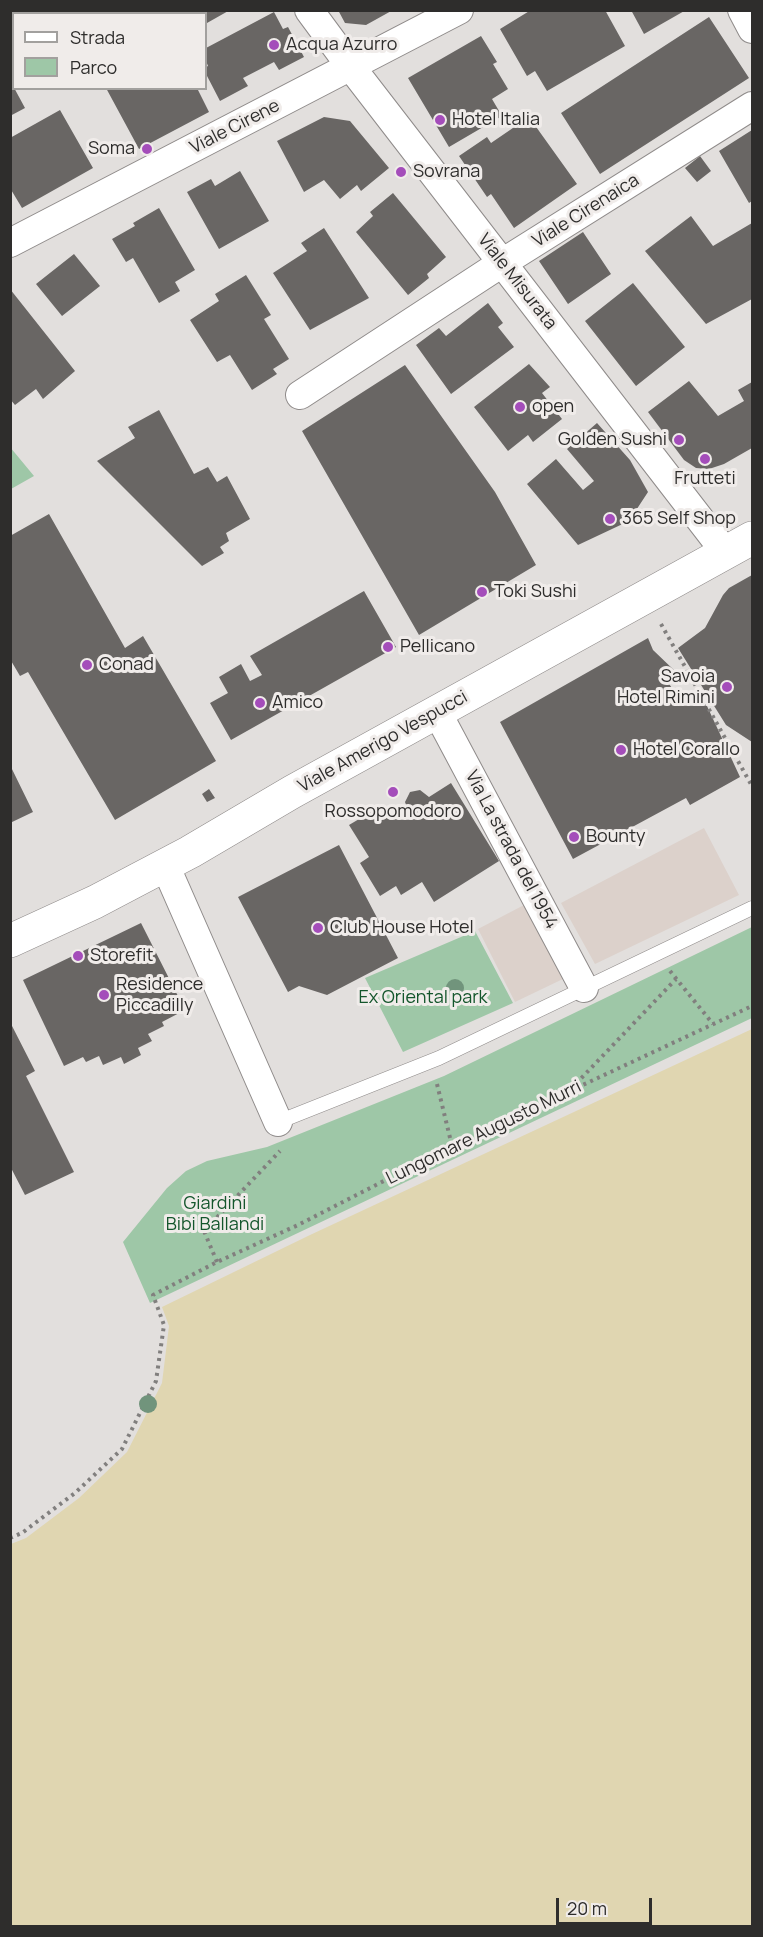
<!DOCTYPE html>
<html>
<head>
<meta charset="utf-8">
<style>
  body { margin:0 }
  #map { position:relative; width:763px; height:1937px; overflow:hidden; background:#e2dfdd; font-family:Manrope,sans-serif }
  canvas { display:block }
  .frame { position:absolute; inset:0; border:12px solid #2e2d2c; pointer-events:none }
  .legend { position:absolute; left:12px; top:12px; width:195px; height:78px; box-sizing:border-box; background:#f0ecea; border:2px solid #a2a09e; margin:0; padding:8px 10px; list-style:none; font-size:18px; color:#2e2d2c }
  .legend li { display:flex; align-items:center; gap:12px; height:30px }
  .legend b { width:30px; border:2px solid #a2a09e }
  .scale { position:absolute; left:556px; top:1898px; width:96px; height:27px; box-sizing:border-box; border:3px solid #2e2d2c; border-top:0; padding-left:8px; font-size:18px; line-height:21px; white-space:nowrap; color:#2e2d2c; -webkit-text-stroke:4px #f0ecea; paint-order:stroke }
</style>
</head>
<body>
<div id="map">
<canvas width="763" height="1937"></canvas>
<div class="frame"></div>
<ul class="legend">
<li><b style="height:8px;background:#fff"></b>Strada</li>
<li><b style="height:16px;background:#9ec7a7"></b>Parco</li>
</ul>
<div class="scale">20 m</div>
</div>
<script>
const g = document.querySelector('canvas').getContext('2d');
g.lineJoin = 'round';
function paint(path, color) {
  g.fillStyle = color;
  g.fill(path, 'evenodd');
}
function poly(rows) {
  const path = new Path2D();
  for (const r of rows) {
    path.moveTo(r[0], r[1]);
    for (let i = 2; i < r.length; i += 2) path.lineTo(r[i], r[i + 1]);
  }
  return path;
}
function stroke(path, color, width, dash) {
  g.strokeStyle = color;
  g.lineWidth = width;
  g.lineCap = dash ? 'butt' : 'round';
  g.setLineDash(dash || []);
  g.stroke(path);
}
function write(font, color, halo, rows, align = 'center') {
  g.font = font + ' Manrope,sans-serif';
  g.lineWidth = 6;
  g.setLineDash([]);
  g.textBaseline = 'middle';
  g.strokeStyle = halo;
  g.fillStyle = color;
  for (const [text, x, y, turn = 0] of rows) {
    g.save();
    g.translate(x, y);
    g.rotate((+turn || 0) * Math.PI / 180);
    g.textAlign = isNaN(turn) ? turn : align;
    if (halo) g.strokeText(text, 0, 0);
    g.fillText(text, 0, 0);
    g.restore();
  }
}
paint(poly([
  [704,828,739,895,595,964,561,903],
  [526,904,565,978,515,1002,478,929]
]), '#dcd1cb');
paint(poly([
  [10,447,34,476,11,489,10,489],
  [752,927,752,1018,150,1303,123,1242,167,1188,186,1171,207,1161,267,1147,444,1076],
  [475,931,513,1003,403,1052,365,978]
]), '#9ec7a7');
paint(poly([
  [752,1029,752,1926,11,1926,11,1544,26,1538,79,1498,127,1452,162,1383,169,1326,162,1307,310,1235]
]), '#e0d6b1');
paint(poly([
  [10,10,36,10,29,14,14,14,14,21,10,22],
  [62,10,87,10,89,14,57,14],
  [127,10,173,10,175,14,129,14],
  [200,10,230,10,207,23,206,14,201,14],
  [338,10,393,10,366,25,345,23],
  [531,10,605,10,625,46,547,91,535,71,527,76,500,29],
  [631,10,686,10,644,34],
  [274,12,283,29,288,27,304,57,279,70,274,62,243,78,248,86,220,101,206,74,206,67,208,66,206,61,206,48],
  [709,17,749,78,600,174,561,113],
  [481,36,497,62,493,64,508,89,492,99,502,116,449,147,408,78],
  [12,84,25,108,10,116,10,85],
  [106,88,197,88,209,112,139,149],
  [60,110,93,168,22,208,10,188,10,138],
  [324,117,350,121,389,168,361,191,357,185,340,199,324,180,304,192,277,141],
  [529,117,577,184,514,228,491,194,487,197,459,156,487,137,491,143],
  [752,130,752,201,749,203,719,151],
  [700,156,711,171,697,182,685,168],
  [240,171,269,221,219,249,187,192,211,179,215,186],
  [393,193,446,257,427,274,429,278,408,295,356,232,373,216,370,212],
  [159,208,195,270,175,282,180,291,159,303,133,258,126,262,112,239,135,226,133,223],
  [691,216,713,246,752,223,752,299,706,324,645,251],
  [324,228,369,298,310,330,273,273,307,251,301,243],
  [583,232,611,274,568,304,539,261],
  [74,254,100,286,62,316,36,284],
  [246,275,271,315,264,319,289,359,273,369,277,374,252,390,230,355,217,362,190,320,219,301,215,294],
  [633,283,685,347,636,386,585,321],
  [10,289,75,371,43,399,36,389,15,405,10,399],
  [488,303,503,323,498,327,514,347,451,394,416,345,439,328,446,336],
  [529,364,550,387,542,393,562,419,533,442,528,435,508,451,474,407],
  [405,365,495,492,536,565,419,635,302,431],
  [689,381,718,416,744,401,738,390,752,382,752,448,724,464,709,469,696,468,684,460,648,412],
  [159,410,194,474,208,467,217,482,227,476,250,519,226,533,229,541,220,547,224,553,202,566,97,461,135,438,128,427],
  [597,423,630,460,648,492,629,521,578,545,527,484,556,459,583,490,594,481,567,449],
  [49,514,125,648,143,636,216,761,115,820,28,672,20,676,10,659,10,536],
  [752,575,752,742,726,725,678,648,705,628,723,595,729,588],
  [364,591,396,647,231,740,210,703,228,693,219,677,241,664,250,681,262,675,250,656],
  [648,638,653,650,676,672,667,681,684,705,707,706,740,777,690,805,686,798,573,859,500,722],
  [10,765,33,812,10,823],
  [451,783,499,861,434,902,422,882,401,895,396,886,380,896,360,863,369,857,349,825,381,806,390,820,408,810,405,802,410,792,420,790,429,797],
  [209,789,215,798,207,802,202,794],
  [339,845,398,958,327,995,299,986,288,992,238,897],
  [141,923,185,1010,162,1022,164,1026,148,1034,152,1041,138,1048,141,1055,124,1064,121,1057,103,1065,99,1056,86,1062,83,1057,64,1066,23,980],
  [10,1022,35,1071,26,1076,74,1172,25,1195,10,1166]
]), '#696664');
const lane = poly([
  [278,1122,439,1058,752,908]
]);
const street = poly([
  [309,10,351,67,726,553],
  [742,10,752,29],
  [10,243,459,10],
  [300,395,502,263,752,106],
  [437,712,584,988],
  [165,865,278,1122]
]);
const secondary = poly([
  [10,941,95,902,190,852,292,792,752,538]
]);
stroke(lane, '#8f8b8a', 15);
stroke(street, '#8f8b8a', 30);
stroke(secondary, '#8f8b8a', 34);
stroke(poly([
  [661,624,752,786],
  [670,971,713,1024],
  [437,1084,452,1146],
  [571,1089,676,979],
  [217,1262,204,1231,280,1151],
  [10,1538,22,1533,75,1493,122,1449,156,1381,164,1325,153,1295,217,1262,298,1225,452,1146,752,1006]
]), '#817f7e', 4, [3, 4.5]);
stroke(lane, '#fff', 14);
stroke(street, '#fff', 28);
stroke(secondary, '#fff', 33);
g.fillStyle = '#71947c';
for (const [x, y] of [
  [455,988],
  [148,1404]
]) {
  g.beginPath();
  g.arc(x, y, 9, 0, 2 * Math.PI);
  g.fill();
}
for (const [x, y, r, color] of [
  [274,45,6,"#a44dba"],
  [440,120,6,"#a44dba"],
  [147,149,6,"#a44dba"],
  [401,172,6,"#a44dba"],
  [520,407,6,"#a44dba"],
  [679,440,6,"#a44dba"],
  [705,459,6,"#a44dba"],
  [610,519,6,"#a44dba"],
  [482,592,6,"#a44dba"],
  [388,647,6,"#a44dba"],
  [87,665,6,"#a44dba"],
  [727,687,6,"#a44dba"],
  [260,703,6,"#a44dba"],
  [621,750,6,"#a44dba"],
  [393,792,6,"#a44dba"],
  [574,837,6,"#a44dba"],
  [318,928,6,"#a44dba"],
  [78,956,6,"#a44dba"],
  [104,995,6,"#a44dba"]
]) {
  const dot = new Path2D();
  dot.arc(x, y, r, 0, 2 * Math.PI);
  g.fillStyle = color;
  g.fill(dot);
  stroke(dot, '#f0ecea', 2);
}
write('18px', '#2e2d2c', '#f0ecea', [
  ["Acqua Azurro",286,45],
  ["Hotel Italia",452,120],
  ["Soma",135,149,"right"],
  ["Sovrana",413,172],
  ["open",532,407],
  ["Golden Sushi",667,440,"right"],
  ["Frutteti",705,479,"center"],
  ["365 Self Shop",622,519],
  ["Toki Sushi",494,592],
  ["Pellicano",400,647],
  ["Conad",99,665],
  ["Savoia",715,677,"right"],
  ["Hotel Rimini",715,698,"right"],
  ["Amico",272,703],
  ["Hotel Corallo",633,750],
  ["Rossopomodoro",393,812,"center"],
  ["Bounty",586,837],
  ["Club House Hotel",330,928],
  ["Storefit",90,956],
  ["Residence",116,985],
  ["Piccadilly",116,1006]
], 'left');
write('18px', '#2e2d2c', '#f0ecea', [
  ["Viale Cirene",235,127,-27],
  ["Viale Cirenaica",586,211,-32],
  ["Viale Misurata",517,282,52],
  ["Viale Amerigo Vespucci",383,742,-29],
  ["Via La strada del 1954",511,850,62],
  ["Lungomare Augusto Murri",484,1133,-26]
]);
write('18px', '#14562c', '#f0ecea', [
  ["Ex Oriental park",423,998],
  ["Giardini",215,1204],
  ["Bibi Ballandi",215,1225]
]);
</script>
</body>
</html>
